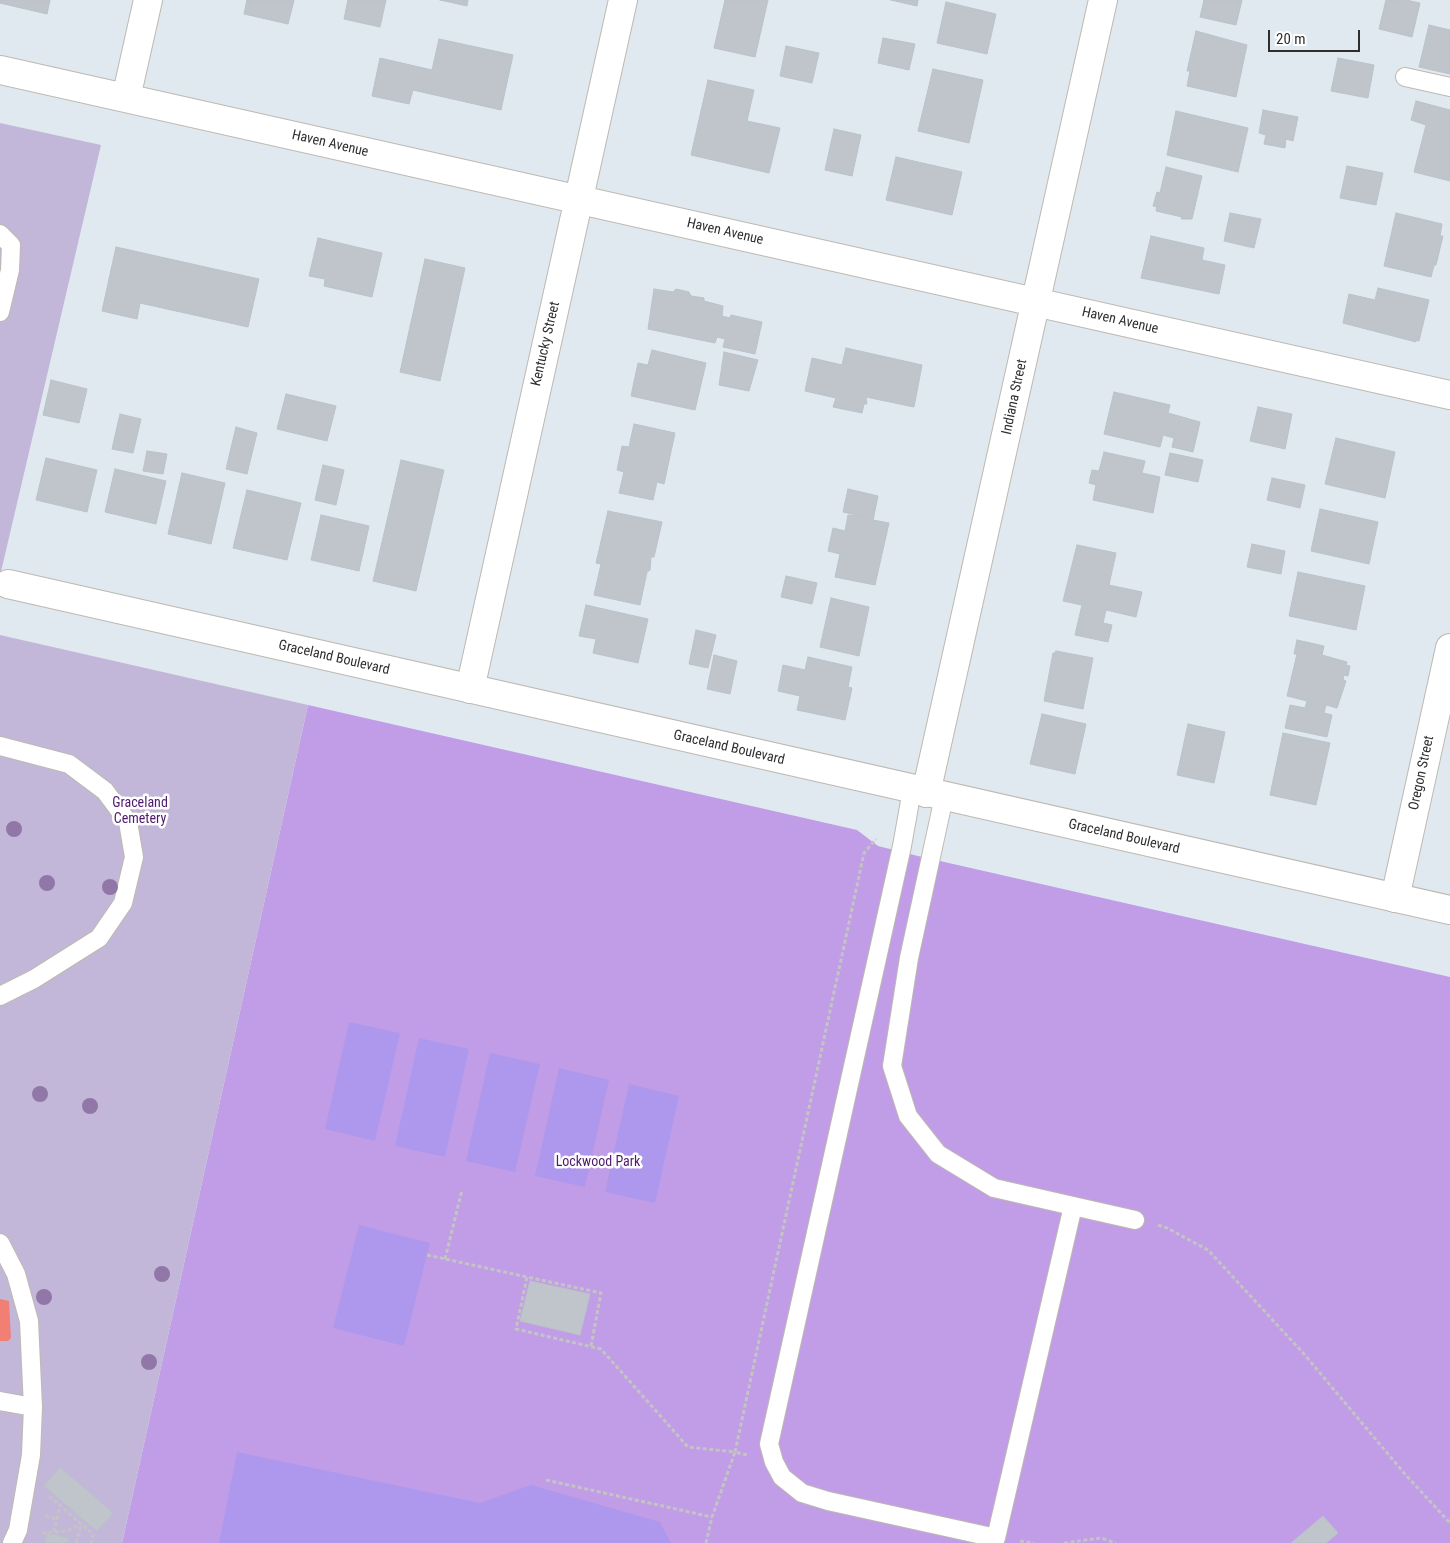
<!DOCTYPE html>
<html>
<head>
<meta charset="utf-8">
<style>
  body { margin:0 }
  #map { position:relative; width:1450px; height:1543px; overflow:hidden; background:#e0e9ef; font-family:"Roboto Condensed",sans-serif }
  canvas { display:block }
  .scale { position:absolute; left:1268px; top:30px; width:92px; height:22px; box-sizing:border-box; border:2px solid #2e2e2e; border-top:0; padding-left:6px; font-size:15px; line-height:18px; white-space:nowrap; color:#2e2e2e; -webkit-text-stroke:4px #fff; paint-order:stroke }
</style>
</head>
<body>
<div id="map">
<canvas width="1450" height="1543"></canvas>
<div class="scale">20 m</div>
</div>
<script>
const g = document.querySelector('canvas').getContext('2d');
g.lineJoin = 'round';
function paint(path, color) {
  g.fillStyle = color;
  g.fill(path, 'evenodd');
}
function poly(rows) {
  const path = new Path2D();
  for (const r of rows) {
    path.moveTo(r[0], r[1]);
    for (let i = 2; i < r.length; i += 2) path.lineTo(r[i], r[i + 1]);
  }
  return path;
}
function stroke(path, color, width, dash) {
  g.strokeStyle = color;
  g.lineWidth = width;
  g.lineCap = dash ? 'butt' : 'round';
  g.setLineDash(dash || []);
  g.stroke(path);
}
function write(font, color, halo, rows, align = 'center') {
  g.font = font + ' "Roboto Condensed",sans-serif';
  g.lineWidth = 5;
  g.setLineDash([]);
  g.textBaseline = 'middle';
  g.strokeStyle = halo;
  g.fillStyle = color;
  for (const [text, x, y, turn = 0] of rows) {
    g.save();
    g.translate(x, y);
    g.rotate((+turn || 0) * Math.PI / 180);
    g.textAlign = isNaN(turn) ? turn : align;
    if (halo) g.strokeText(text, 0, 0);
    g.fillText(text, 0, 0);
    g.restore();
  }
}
paint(poly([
  [308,705,857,830,878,846,918,856,1450,977,1450,1543,122,1543]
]), '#c09de6');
paint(poly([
  [0,123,101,145,0,576],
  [0,635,308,705,122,1543,0,1543]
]), '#c3b7d9');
paint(poly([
  [349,1022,400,1033,375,1141,325,1129],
  [419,1038,469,1049,445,1157,395,1146],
  [490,1053,540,1064,515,1172,466,1161],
  [559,1068,609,1080,585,1187,535,1176],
  [629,1084,679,1096,655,1203,605,1192],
  [359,1225,430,1243,404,1346,333,1328],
  [237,1452,480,1503,531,1485,660,1522,671,1543,219,1543]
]), '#ae98ed');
paint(poly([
  [0,1299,9,1301,11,1338,8,1341,0,1341]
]), '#f17f73');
const building = poly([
  [0,0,50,0,47,14,0,3,0,0],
  [247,0,294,0,288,24,244,14,247,0],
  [348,0,386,0,380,27,344,19,348,0],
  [440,0,468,0,467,6,440,0],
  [725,0,768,0,755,57,714,48,725,0],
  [891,0,918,0,917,6,891,0],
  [1204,0,1242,0,1236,25,1200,17,1204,0],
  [1386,0,1406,0,1420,3,1412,37,1379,29,1386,0],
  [946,2,996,14,987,54,937,43,946,2],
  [1429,25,1450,30,1450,74,1419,67,1429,25],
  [1196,31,1247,45,1236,97,1187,86,1190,71,1187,71,1196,31],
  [883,38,915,44,909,70,878,63,883,38],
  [439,39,513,55,501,110,413,90,409,104,372,96,380,58,432,70,439,39],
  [786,46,819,53,812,83,780,76,786,46],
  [1338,58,1374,65,1368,98,1331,91,1338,58],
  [933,69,983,80,969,143,918,131,933,69],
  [708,80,754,90,747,121,780,128,769,173,691,155,708,80],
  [1416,101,1450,110,1450,181,1414,172,1426,125,1411,120,1416,101],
  [1263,110,1298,117,1293,141,1286,139,1285,148,1264,144,1266,135,1259,133,1263,110],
  [1176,111,1248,128,1238,172,1167,155,1176,111],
  [834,129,861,135,852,176,825,170,834,129],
  [896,157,962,172,952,215,886,200,896,157],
  [1347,166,1383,173,1376,205,1340,198,1347,166],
  [1166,167,1202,176,1192,219,1181,219,1182,217,1156,211,1157,207,1153,206,1157,192,1160,193,1166,167],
  [1230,213,1261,219,1254,248,1224,241,1230,213],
  [1396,213,1442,224,1440,236,1443,236,1436,265,1434,265,1431,277,1384,266,1396,213],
  [1151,236,1204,248,1202,260,1225,265,1219,294,1141,278,1151,236],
  [318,238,382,253,372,297,324,286,325,279,309,276,318,238],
  [116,247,259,279,248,327,140,303,137,319,102,311,116,247],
  [425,259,465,268,440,381,400,372,425,259],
  [1378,288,1429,300,1419,341,1416,340,1416,342,1343,323,1349,294,1375,300,1378,288],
  [654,289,673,292,676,289,689,292,691,296,704,298,704,301,723,306,722,316,730,318,731,315,762,322,755,354,723,347,725,339,717,337,715,343,648,329,654,289],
  [846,348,922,365,914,407,866,397,867,404,864,404,862,413,833,407,836,398,805,391,812,358,842,365,846,348],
  [652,350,706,363,695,410,631,396,638,363,648,365,652,350],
  [724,352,758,360,749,391,719,385,724,352],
  [51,380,87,389,79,423,43,415,51,380],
  [1114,392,1170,405,1168,413,1200,422,1193,452,1172,447,1174,438,1163,435,1160,447,1104,434,1114,392],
  [286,394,336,406,327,441,277,429,286,394],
  [1258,407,1292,414,1285,449,1250,441,1258,407],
  [120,414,141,419,133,453,112,449,120,414],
  [634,424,675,433,664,484,657,482,653,500,619,493,624,472,617,470,622,446,629,447,634,424],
  [236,427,257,433,247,474,226,469,236,427],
  [1336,438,1395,452,1385,498,1325,484,1336,438],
  [147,451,167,454,163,474,143,471,147,451],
  [1104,452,1145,461,1142,473,1160,477,1153,513,1093,500,1096,485,1089,483,1092,470,1099,471,1104,452],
  [1170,453,1203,460,1198,482,1165,475,1170,453],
  [46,458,97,470,87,512,36,500,46,458],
  [401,460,444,470,416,591,373,581,401,460],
  [323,465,344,470,336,505,315,500,323,465],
  [115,469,166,481,156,524,105,512,115,469],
  [182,473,225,483,211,544,168,534,182,473],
  [1272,478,1305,485,1300,508,1267,500,1272,478],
  [848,489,878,496,873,520,889,523,875,585,835,577,840,554,828,551,833,528,845,531,848,515,861,516,843,512,848,489],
  [247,490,301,503,287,560,233,548,247,490],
  [1320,509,1378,522,1369,564,1311,551,1320,509],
  [608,511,662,522,654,557,651,557,650,570,647,572,640,605,594,595,601,564,596,563,608,511],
  [321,515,369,526,359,571,311,560,321,515],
  [1252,544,1285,551,1281,574,1247,567,1252,544],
  [1077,545,1116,553,1109,585,1142,592,1136,617,1106,610,1103,623,1112,625,1108,642,1075,635,1082,605,1063,601,1077,545],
  [1298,572,1365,586,1356,630,1289,616,1298,572],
  [786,576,817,583,812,604,781,597,786,576],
  [831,598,869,607,859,656,820,647,831,598],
  [586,605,648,619,638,663,593,653,596,639,579,636,586,605],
  [696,630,716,635,708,668,689,664,696,630],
  [1297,640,1324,646,1322,655,1347,662,1346,665,1350,666,1348,676,1344,675,1343,680,1346,681,1337,708,1326,705,1324,713,1332,715,1327,737,1285,728,1290,705,1305,708,1307,701,1287,696,1297,654,1294,654,1297,640],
  [1056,651,1093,658,1083,709,1044,701,1053,653,1055,653,1056,651],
  [714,655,737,661,730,694,707,689,714,655],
  [808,657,852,667,848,687,852,688,845,720,797,710,800,696,778,691,783,665,805,670,808,657],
  [1042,714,1086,724,1075,774,1030,764,1042,714],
  [1188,724,1225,732,1214,783,1177,775,1188,724],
  [1283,733,1330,743,1316,805,1270,795,1283,733],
  [530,1281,590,1294,580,1335,520,1321,530,1281],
  [60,1467,113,1513,97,1531,44,1486,60,1467],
  [1323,1516,1338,1533,1326,1543,1291,1543,1323,1516],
  [47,1533,69,1538,68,1543,45,1543,47,1533]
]);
paint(building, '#bfc5cb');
stroke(building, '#b9c2cb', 1);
const lane = poly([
  [1405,77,1450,87],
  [0,234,11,245,10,270,0,312],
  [0,746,69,764,105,791,128,822,134,857,123,903,99,938,34,979,0,996],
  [912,790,902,846,769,1444,774,1462,782,1477,802,1493,828,1501,996,1538,1073,1206,994,1188,938,1154,908,1116,892,1066,909,958,944,797],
  [1073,1206,1135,1220],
  [0,1243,16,1274,29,1321,33,1407,31,1455,18,1530,12,1543],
  [0,1401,33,1407]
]);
const street = poly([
  [0,70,1450,395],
  [126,98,148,0],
  [470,689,623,0],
  [926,793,1103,0],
  [1395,898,1450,648]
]);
const secondary = poly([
  [8,584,1450,910]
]);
stroke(lane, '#beb9b0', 20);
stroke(street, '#beb9b0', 30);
stroke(secondary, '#beb9b0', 30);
stroke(poly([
  [1158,1225,1167,1228,1208,1250,1304,1354,1404,1473,1450,1523],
  [427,1255,527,1277],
  [445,1259,462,1190],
  [591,1346,601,1293,527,1277,516,1329,601,1349,688,1447,735,1452,864,853,876,839],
  [546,1480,712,1517],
  [49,1496,93,1534,91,1543],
  [45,1516,57,1519],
  [54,1532,60,1506],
  [42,1533,67,1531,81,1524],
  [1020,1541,1034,1543],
  [76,1543,81,1525],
  [706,1543,712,1517,735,1452,747,1455],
  [1064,1543,1101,1538,1116,1543]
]), '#c4c4c4', 3, [4, 2.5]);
stroke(lane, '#fff', 18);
stroke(street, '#fff', 28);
stroke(secondary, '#fff', 28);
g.fillStyle = '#9077a8';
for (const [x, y] of [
  [14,829],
  [47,883],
  [110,887],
  [40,1094],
  [90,1106],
  [162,1274],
  [44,1297],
  [149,1362]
]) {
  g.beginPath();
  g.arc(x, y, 8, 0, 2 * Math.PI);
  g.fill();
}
write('14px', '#2e2e2e', '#fff', [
  ["Haven Avenue",330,144,13],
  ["Haven Avenue",725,232,13],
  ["Haven Avenue",1120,321,13],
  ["Kentucky Street",546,344,-77],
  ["Indiana Street",1015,397,-78],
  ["Graceland Boulevard",334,658,13],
  ["Graceland Boulevard",729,748,13],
  ["Oregon Street",1422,773,-78],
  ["Graceland Boulevard",1124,837,13]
]);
write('14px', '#4f1a6e', '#fff', [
  ["Graceland",140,803],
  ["Cemetery",140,819],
  ["Lockwood Park",598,1162]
]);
</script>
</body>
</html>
